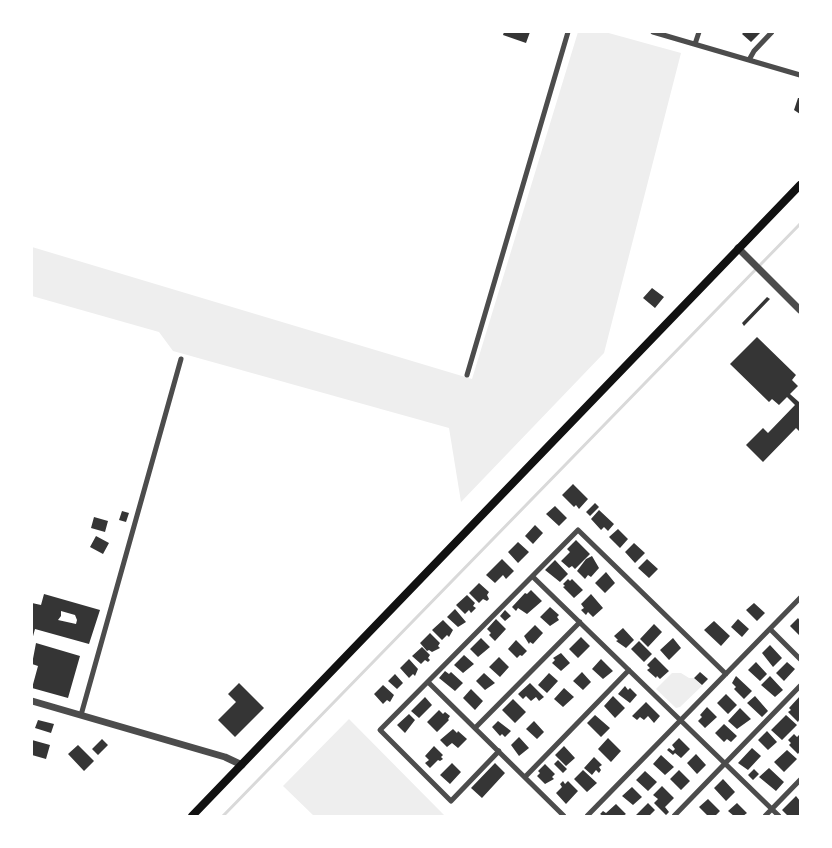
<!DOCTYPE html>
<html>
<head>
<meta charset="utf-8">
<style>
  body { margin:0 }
  #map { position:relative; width:832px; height:848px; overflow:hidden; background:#fff; font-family:"Crimson Pro",serif }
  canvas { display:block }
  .frame { position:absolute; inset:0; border:33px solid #fff; pointer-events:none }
</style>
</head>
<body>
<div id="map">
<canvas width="832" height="848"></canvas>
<div class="frame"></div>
</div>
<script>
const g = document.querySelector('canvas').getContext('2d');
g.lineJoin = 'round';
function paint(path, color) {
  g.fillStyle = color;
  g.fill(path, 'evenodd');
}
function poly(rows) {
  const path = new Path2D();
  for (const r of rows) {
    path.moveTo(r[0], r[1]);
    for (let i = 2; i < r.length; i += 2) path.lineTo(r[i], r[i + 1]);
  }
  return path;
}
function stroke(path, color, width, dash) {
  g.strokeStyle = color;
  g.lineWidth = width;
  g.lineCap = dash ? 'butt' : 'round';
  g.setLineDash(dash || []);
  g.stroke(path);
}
paint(poly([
  [578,32,605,32,681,53,604,353,461,502,449,428,173,351,159,332,32,296,32,247,472,379],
  [672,673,681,673,689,678,694,678,702,686,680,707,676,708,656,689],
  [349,719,443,814,445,816,314,816,283,786]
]), '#eee');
stroke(poly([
  [223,816,800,224]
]), '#d9d9d9', 3);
paint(poly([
  [504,32,530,32,526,43,503,35],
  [744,32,761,32,751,42,742,34],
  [798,98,800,98,800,114,794,110],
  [652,288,664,297,655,308,643,298],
  [767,297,770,299,744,326,742,323],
  [757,337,796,375,792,380,798,386,790,394,799,402,800,401,800,432,796,428,763,462,746,445,763,428,768,433,795,405,787,397,779,405,772,399,769,402,730,364],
  [573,484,588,499,579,509,576,505,574,507,562,495],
  [595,503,599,507,590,516,586,512],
  [555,506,567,518,559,526,546,514],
  [599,510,614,524,608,531,604,527,601,530,591,519],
  [122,511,129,513,126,522,119,520],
  [94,517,108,521,105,532,91,528],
  [535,525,543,533,533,544,525,536],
  [618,529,628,539,620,548,609,537],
  [96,536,109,543,103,554,90,547],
  [576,540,590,554,575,569,572,566,569,568,561,561,570,552,567,549],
  [518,542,529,552,518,563,508,552],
  [634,543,645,553,635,563,625,552],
  [592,556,599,568,591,577,588,575,585,579,577,571,586,559],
  [502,559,514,571,506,579,503,575,495,583,486,575],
  [647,559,658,569,649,578,638,568],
  [555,560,568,574,560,582,545,570],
  [606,572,615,583,605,593,595,583],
  [568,579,570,581,572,579,583,590,574,598,563,587,565,586,563,584],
  [479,583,489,592,487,595,489,599,487,601,483,599,479,603,469,593],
  [531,590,542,601,527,614,518,608,516,611,512,607,525,593,527,594],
  [44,594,100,610,89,644,35,629,32,640,32,603,41,605],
  [61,611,75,615,77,620,76,624,58,620,61,616],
  [591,594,603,608,593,617,588,612,586,615,581,610,584,608,581,604],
  [467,595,475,603,473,606,476,608,471,613,469,610,465,614,456,605],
  [754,603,765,613,757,621,746,610],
  [550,607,559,615,557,617,559,620,550,626,540,617],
  [455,609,466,622,458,627,447,617],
  [505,610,511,616,505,621,500,616],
  [798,618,800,621,800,636,790,626],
  [496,619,506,629,495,641,489,635,491,633,487,629],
  [738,619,749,629,742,637,731,627],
  [443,620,453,630,449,637,447,635,442,640,432,630],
  [714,621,730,636,721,646,704,630],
  [654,624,662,632,648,647,640,639],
  [535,625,543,633,533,644,530,642,529,644,524,636],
  [623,628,634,640,626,648,616,641,618,640,614,636],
  [430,633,440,643,438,646,440,648,432,652,429,650,427,651,420,643],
  [581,637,590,646,578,658,569,649],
  [481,638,490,647,478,657,470,649],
  [673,638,681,648,669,660,660,650],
  [516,640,527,651,522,656,520,655,517,658,508,649],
  [639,641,652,654,644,662,631,649],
  [36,643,80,656,68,698,32,688,38,666,32,664],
  [770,645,782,658,773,667,762,653],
  [422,647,430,655,428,658,430,660,428,662,425,660,421,664,412,656],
  [561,653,570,663,561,671,552,663,555,660,553,658],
  [464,655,474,664,463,673,454,665],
  [499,657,509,667,500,677,489,667],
  [655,657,669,671,660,679,657,676,656,678,647,670,650,668,647,665],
  [409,659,418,669,415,676,413,674,409,678,400,668],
  [601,659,613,671,603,679,592,669],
  [756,662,767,674,760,681,748,670],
  [787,662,795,669,784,681,776,673],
  [445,671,449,674,451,672,463,683,455,691,439,678],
  [582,672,591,682,583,690,573,681],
  [700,672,708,679,702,685,694,678],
  [484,673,495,683,485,690,476,681],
  [549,673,558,681,547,693,538,685],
  [395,674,403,683,397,689,388,681],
  [736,676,752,691,744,699,734,689,736,687,732,683],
  [770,676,783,690,775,697,761,685],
  [239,683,264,708,235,737,218,720,236,702,228,694],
  [530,683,544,697,539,701,536,697,531,701,526,696,523,699,518,694],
  [383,685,394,695,390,702,387,700,383,704,374,694],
  [625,686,628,690,630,688,637,695,630,703,618,694],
  [564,688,574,697,563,707,554,699],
  [471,689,483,701,475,710,463,698],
  [726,694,737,705,728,714,717,703],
  [613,696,625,708,615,718,604,706],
  [755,696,768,711,762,717,747,703],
  [800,696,800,718,798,722,788,712,791,710,789,708],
  [425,697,432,705,419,718,411,711],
  [513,699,526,712,515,723,502,710],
  [646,702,660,716,654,723,648,716,644,720,640,717,637,720,632,716],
  [707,707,717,717,705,728,698,721,702,717,700,715],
  [740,708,751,719,737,729,728,721],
  [439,710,443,714,445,712,450,716,448,719,449,720,437,732,427,722],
  [409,714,415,720,405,733,397,725],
  [595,715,610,728,601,737,587,723],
  [786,715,797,725,782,740,771,730],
  [38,720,54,724,51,733,35,728],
  [498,721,511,731,505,737,502,734,500,736,492,727],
  [534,721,544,732,537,739,526,729],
  [724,724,737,736,731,742,727,739,724,742,715,733],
  [453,729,457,733,458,731,467,739,458,748,452,743,447,747,440,740],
  [767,731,777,742,768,750,758,740],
  [794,734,797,737,800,734,800,751,798,754,789,745,791,743,788,740],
  [519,737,529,748,519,756,511,745],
  [608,738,621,751,611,762,598,749],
  [679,738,690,749,681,758,675,753,673,755,667,750,669,748,673,751,675,749,672,745],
  [102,739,108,745,98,755,92,749],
  [32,740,50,745,46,759,32,755],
  [78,745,94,761,84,771,68,754],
  [434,746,443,755,441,757,443,759,440,761,438,760,430,768,425,763,429,760,425,756],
  [564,746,575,758,566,766,555,755],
  [752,748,761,756,748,770,738,763],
  [787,750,797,759,784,772,774,762],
  [696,754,706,765,697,774,687,763],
  [661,755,674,767,665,775,653,764],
  [594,757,602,765,599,767,601,770,599,773,596,770,592,775,584,768],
  [558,760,567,769,563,773,554,764],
  [452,763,461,772,450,784,440,775],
  [495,763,505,773,482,798,471,788],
  [545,764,555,774,552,777,554,779,545,784,537,776,540,773,538,771],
  [769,768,784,782,776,791,759,777],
  [754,769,759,774,753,780,748,775],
  [583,770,597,783,587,792,574,779],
  [679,770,690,781,681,790,670,779],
  [645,771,657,782,648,791,636,780],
  [723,779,735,792,726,801,714,788],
  [563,781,565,784,568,781,578,791,566,804,556,793,562,787,560,784],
  [662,786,674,798,665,807,669,812,666,815,654,803,658,799,653,795],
  [632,787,642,797,633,805,622,796],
  [796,796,800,801,800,816,788,816,782,810],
  [708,799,720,811,715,816,708,816,699,807],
  [648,803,655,810,649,816,638,816,636,815],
  [737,803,747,813,743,816,734,816,728,811],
  [616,804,626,814,623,816,603,816,600,814,603,811,606,813]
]), '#353535');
stroke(poly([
  [653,32,800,75],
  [695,44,699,32],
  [749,60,754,51,772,32],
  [467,375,568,32],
  [533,577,779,816],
  [770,629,800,659],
  [428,682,564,816],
  [81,715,181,359],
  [475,728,580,622],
  [499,751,451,801,380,730,578,530,726,674],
  [525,777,629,670],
  [587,816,800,598],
  [674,816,800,686],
  [765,816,800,780]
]), '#4c4c4c', 5);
stroke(poly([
  [738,248,800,310],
  [32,701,225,757,242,765]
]), '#4c4c4c', 7);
stroke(poly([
  [192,816,800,185]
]), '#111', 8);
</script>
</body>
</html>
